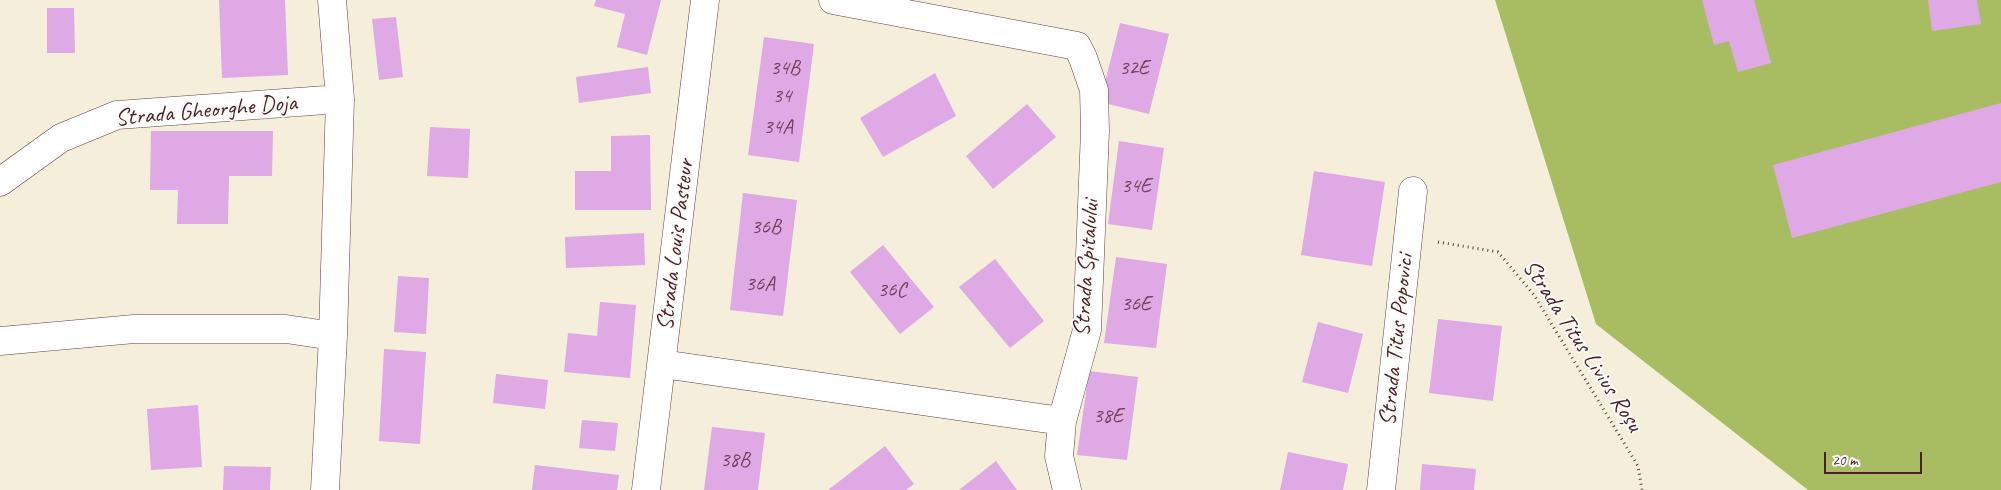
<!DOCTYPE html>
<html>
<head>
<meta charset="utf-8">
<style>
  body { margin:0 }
  #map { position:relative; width:2001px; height:490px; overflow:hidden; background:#f4eeda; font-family:Caveat,sans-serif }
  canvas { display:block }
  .scale { position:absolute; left:1824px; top:452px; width:98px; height:22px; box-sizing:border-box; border:2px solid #4a1f2b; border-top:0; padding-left:6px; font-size:15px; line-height:18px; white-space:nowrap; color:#4a1f2b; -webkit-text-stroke:4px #fdfcf7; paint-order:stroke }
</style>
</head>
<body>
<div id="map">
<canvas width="2001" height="490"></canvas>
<div class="scale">20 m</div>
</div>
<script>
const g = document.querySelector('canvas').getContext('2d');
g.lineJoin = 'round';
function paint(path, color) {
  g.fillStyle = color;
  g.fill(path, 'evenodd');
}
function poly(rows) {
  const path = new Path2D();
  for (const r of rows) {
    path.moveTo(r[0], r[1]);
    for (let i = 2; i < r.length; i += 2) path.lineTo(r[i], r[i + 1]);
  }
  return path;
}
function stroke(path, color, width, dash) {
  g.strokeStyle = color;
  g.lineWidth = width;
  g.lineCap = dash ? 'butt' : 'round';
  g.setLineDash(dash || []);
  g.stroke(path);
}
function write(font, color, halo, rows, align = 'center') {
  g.font = font + ' Caveat,sans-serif';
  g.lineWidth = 4;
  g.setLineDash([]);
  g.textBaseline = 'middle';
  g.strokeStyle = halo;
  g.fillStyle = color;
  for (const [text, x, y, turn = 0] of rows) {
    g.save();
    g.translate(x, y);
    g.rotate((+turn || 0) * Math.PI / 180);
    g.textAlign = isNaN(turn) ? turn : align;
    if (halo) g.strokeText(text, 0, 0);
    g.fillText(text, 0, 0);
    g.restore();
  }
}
paint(poly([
  [1495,0,2001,0,2001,490,1808,490,1596,324]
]), '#a8bd62');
paint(poly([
  [219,0,285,0,288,75,222,78],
  [596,0,661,0,647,55,617,47,625,14,594,6],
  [1702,0,1754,0,1771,63,1738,72,1729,41,1714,45],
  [1928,0,1977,0,1981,24,1932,31],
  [47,8,74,8,75,53,47,53],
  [396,17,403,77,379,80,372,19],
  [1120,23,1169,34,1149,114,1100,102],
  [764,37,814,44,799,162,748,155],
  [648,67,651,93,579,103,576,77],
  [935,73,956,116,883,157,860,118],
  [2001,103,2001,182,1792,238,1773,165],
  [1027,104,1056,137,993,189,966,156],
  [430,127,470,129,468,178,427,176],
  [151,131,273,131,272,176,229,176,228,224,177,224,178,190,150,190],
  [650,135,651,210,575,210,575,171,611,171,611,136],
  [1119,141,1164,148,1152,230,1108,224],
  [1314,171,1385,182,1372,266,1301,255],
  [743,193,797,200,783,316,730,310],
  [644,233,645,265,566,268,565,237],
  [883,245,934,307,900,334,850,272],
  [1116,257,1167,264,1156,348,1104,343],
  [995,259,1044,321,1010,348,959,287],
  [398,276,429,278,426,334,394,332],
  [600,302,636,305,630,378,564,372,568,333,597,336],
  [1438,319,1502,326,1493,401,1429,393],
  [1318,322,1363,334,1348,393,1302,382],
  [384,349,426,352,420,444,379,441],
  [1089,371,1138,377,1127,460,1077,455],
  [496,374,548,380,545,409,493,403],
  [198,405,202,467,151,470,147,409],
  [582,420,618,423,615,451,579,448],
  [712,427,765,433,758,490,704,490],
  [885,446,914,484,906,490,828,490],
  [1288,452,1348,464,1343,490,1280,490],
  [996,461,1017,490,959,490],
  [1422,464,1476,469,1474,490,1420,490],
  [535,465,619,475,617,490,532,490],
  [224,466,271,467,270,490,223,490]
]), '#dea9e5');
const street = poly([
  [833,0,1077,46,1083,58,1094,90,1095,131,1087,330,1062,421,1059,456,1067,490],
  [0,182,61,138,117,115,340,99],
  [0,341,134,329,286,329,333,336],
  [662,364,1062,421],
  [325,490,333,336,340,99,332,0],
  [1381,490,1413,191]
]);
const secondary = poly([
  [646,490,705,0]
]);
stroke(street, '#643e45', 29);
stroke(secondary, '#643e45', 29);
stroke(poly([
  [1438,242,1498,252,1534,295,1638,466,1642,490]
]), '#643e45', 3, [1, 4]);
stroke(street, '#fff', 28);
stroke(secondary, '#fff', 28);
write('21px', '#6f425a', null, [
  ["34B",785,68],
  ["32E",1134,68],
  ["34",782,96],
  ["34A",778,127],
  ["34E",1136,186],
  ["36B",766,227],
  ["36A",760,284],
  ["36C",892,290],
  ["36E",1136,304],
  ["38E",1108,416],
  ["38B",735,460]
]);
write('24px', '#4a1f2b', '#fdfcf7', [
  ["Strada Gheorghe Doja",206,111,-5],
  ["Strada Louis Pasteur",676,245,-83],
  ["Strada Spitalului",1087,268,-86],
  ["Strada Titus Popovici",1397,340,-84],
  ["Strada Titus Livius Roșu",1582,346,57]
]);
</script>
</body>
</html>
